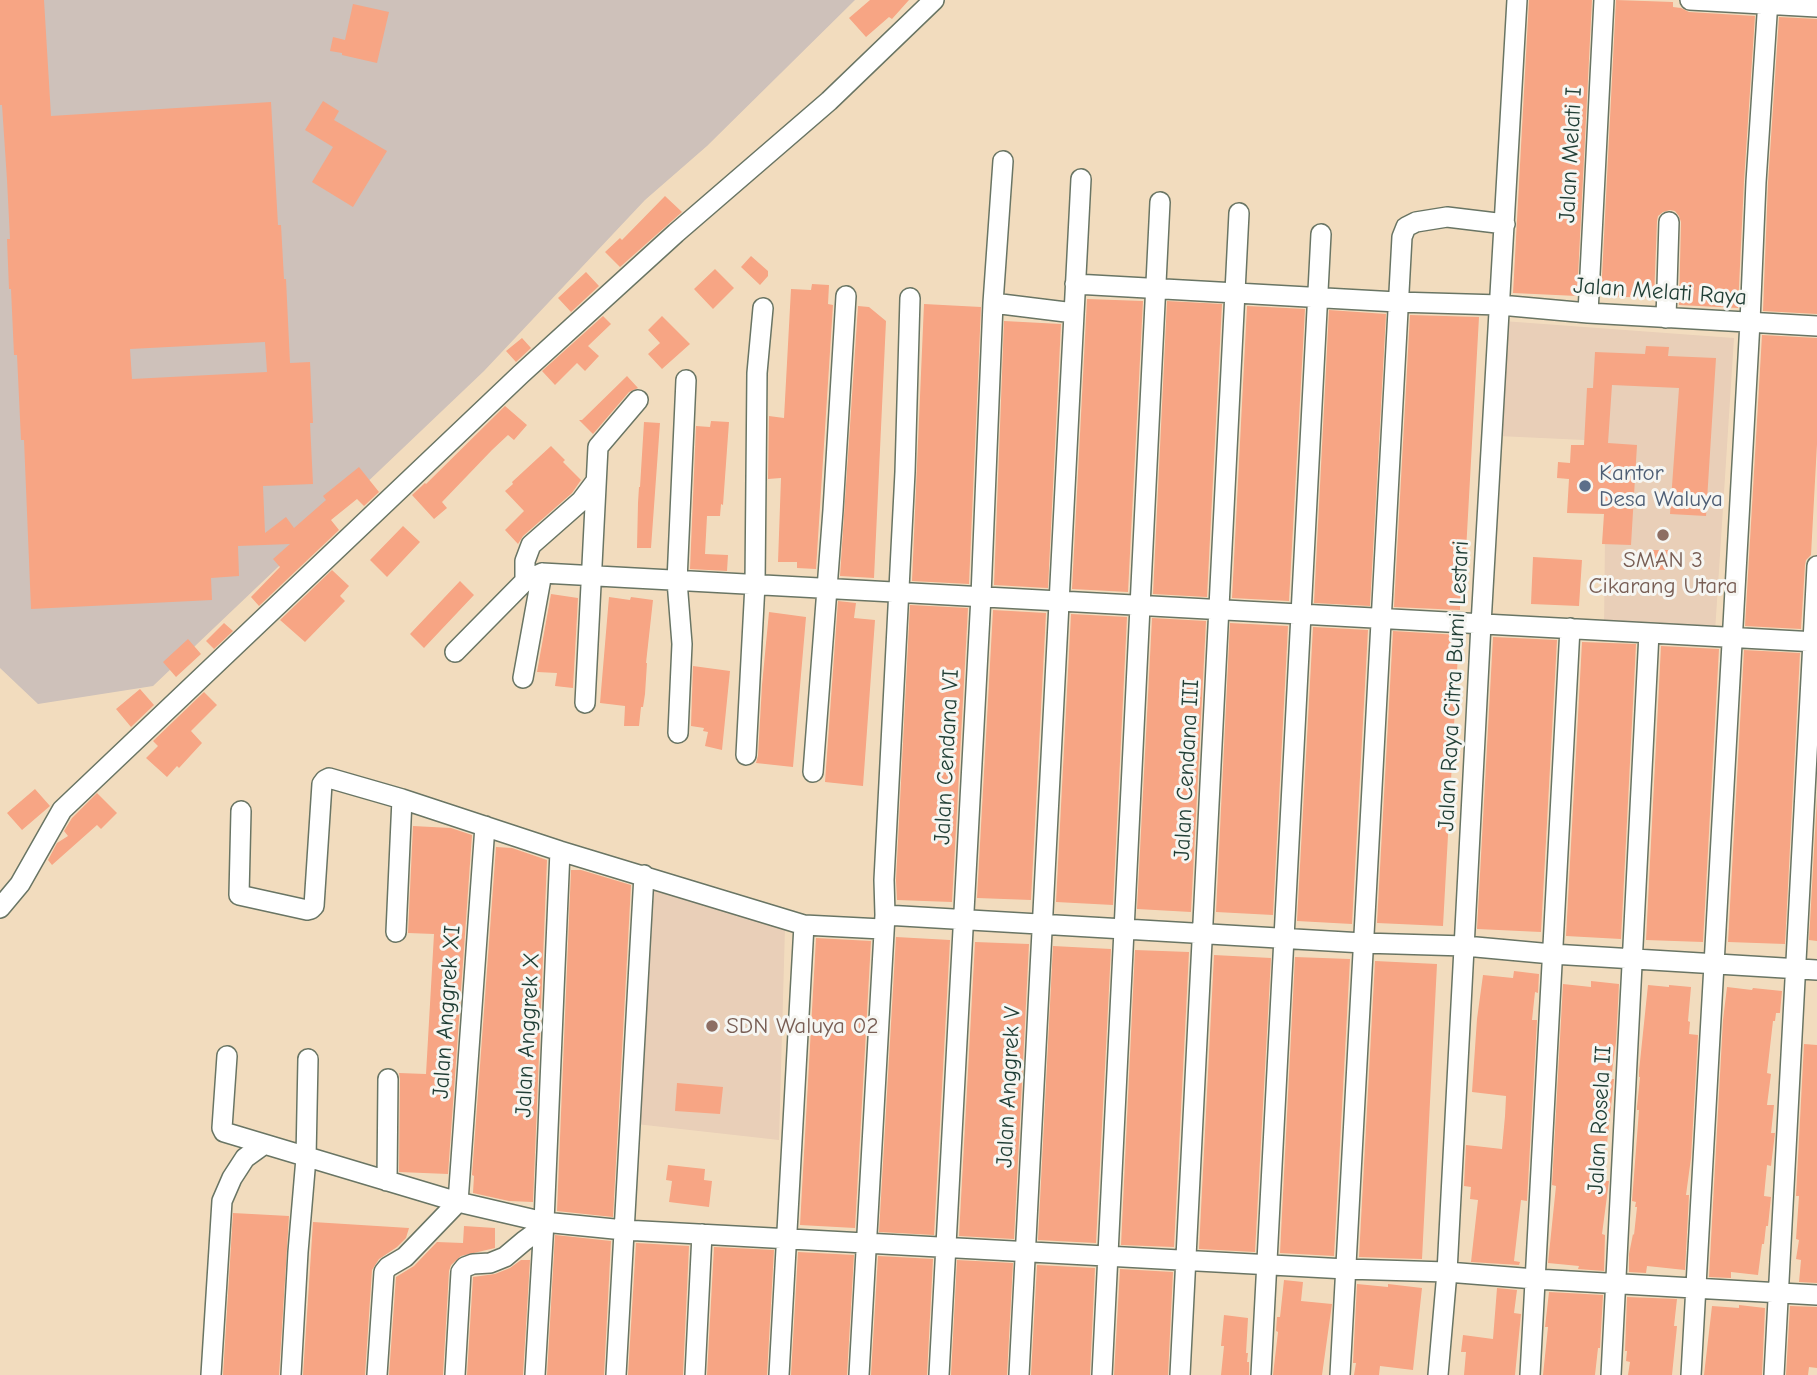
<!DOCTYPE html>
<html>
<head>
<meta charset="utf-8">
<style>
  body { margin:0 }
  canvas { display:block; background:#f2dcbe }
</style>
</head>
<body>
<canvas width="1817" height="1375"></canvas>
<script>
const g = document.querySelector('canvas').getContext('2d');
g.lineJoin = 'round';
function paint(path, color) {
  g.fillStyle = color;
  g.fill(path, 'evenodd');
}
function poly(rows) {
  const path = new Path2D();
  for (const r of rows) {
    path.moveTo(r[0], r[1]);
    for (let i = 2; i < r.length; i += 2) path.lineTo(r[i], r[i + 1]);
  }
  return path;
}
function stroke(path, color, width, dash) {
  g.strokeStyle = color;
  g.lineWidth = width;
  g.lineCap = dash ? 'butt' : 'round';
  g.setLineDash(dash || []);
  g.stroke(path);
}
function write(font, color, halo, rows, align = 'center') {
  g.font = font + ' "Comic Neue",sans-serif';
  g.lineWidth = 6;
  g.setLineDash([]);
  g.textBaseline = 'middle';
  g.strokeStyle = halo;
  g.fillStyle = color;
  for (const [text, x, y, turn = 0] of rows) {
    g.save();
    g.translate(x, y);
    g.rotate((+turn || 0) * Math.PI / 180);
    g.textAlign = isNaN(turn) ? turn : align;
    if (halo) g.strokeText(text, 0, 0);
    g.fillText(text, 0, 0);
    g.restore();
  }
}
paint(poly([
  [1503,321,1734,338,1715,632,1604,629,1606,441,1498,436],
  [650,886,785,928,779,1140,636,1124]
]), '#e9cfb8');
paint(poly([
  [0,0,855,0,707,146,645,200,484,371,153,686,38,704,0,668]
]), '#cec1ba');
paint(poly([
  [0,0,44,0,51,116,271,102,278,225,281,225,284,279,286,279,290,363,310,362,313,423,310,423,313,484,263,486,265,533,286,517,294,528,326,500,323,496,359,467,379,492,364,506,357,499,331,520,339,530,259,606,251,597,280,567,273,559,290,544,238,546,239,576,211,578,212,600,31,609,24,440,21,440,17,355,14,355,11,289,9,289,7,239,10,239,7,180,2,105,0,105],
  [265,342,267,372,132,379,130,349],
  [870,0,909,0,892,19,889,17,866,37,849,18],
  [1529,0,1592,0,1577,296,1513,293],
  [1616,0,1673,2,1673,7,1681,8,1689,12,1755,16,1744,181,1738,308,1679,305,1681,222,1679,216,1675,211,1670,210,1663,212,1658,216,1657,221,1654,298,1601,296],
  [353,4,389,12,377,63,342,55,342,53,330,51,333,37,345,40],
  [1779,17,1817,19,1817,314,1763,311,1768,183],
  [323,101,339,111,334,120,387,151,353,207,312,182,333,147,305,130],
  [665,196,682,212,620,267,605,252,620,238,622,240],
  [751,256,768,271,768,276,760,285,741,267],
  [715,269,734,288,713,309,694,289],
  [586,272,599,286,571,312,558,298],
  [812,284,829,285,828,304,833,305,816,569,797,568,797,562,778,562,781,478,768,479,769,416,784,418,791,289,811,290],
  [1087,299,1143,301,1128,592,1072,589],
  [1167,301,1222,304,1207,597,1153,594],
  [924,304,981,307,969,584,912,581],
  [858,306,869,307,886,321,874,578,840,576],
  [1247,306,1305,309,1289,601,1232,598],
  [1329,310,1386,314,1370,606,1314,603],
  [1410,315,1479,317,1463,605,1460,605,1460,610,1394,607],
  [603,316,611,324,588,346,599,356,585,371,577,363,555,385,542,371],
  [662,316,690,344,662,369,648,354,660,343,648,330],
  [1004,321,1061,324,1048,588,994,585],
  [1762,335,1817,338,1817,444,1811,555,1806,560,1805,565,1801,629,1745,626],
  [522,338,531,348,516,362,506,351],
  [1646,346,1669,347,1668,356,1716,358,1706,516,1670,514,1679,388,1612,385,1608,443,1637,445,1631,545,1602,544,1604,514,1567,513,1569,479,1557,478,1558,462,1570,463,1571,445,1584,445,1587,388,1593,388,1595,352,1645,354],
  [627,376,638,388,629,392,593,434,579,420,582,420],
  [505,406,527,425,514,440,508,435,492,450,442,502,447,508,434,519,412,495,425,483,426,484],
  [711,421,729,422,723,505,721,504,720,516,707,516,705,554,728,555,727,571,690,569,696,426,710,427],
  [644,422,660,423,651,548,637,548,638,503,639,487,640,487],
  [551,446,565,460,563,462,581,480,572,493,523,536,518,544,505,530,524,511,505,491,513,484,512,482],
  [403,526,420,542,387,577,370,560],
  [1647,550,1668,550,1667,570,1646,569],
  [1533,557,1582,560,1579,606,1531,604],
  [332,570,349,586,340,596,345,601,305,642,280,620],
  [460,581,474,595,424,648,410,634],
  [551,594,578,598,573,688,555,686,557,673,537,672],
  [609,597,630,600,631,597,653,600,646,663,647,663,645,694,643,707,641,707,639,726,624,726,625,706,600,703],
  [838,601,856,603,854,618,875,620,863,786,825,782],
  [910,605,968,608,952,902,897,900,896,880],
  [993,610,1046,613,1031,900,977,898],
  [769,612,806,617,793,767,756,763,758,756,762,685],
  [1071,614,1127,617,1113,905,1056,902],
  [1152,618,1206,621,1191,912,1137,909],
  [224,623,233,631,214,649,206,641],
  [1230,623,1288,626,1273,915,1216,912],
  [1313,627,1368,630,1352,924,1297,921],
  [1393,631,1459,635,1443,926,1377,923],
  [1493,637,1557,640,1541,932,1477,929],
  [188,639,201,654,176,677,163,662],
  [1582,642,1636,644,1621,939,1566,936],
  [1661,646,1719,649,1703,942,1646,940],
  [1744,650,1800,653,1785,944,1728,942],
  [693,666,730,671,722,750,705,746,708,732,703,731,704,728,691,726],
  [140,689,154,705,131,727,116,709],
  [204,692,217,705,191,731,202,743,179,768,177,766,167,777,146,758,158,746,153,741],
  [35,789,50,806,22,830,7,813],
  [97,793,117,813,101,829,97,825,52,865,48,860,57,843,68,836,64,831,72,818],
  [1817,797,1817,941,1809,940],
  [413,826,451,828,472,835,448,1174,399,1172,400,1079,399,1073,426,1074,434,934,408,933],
  [496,847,512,848,547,860,533,1202,509,1201,473,1193,474,1176,472,1175],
  [571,870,581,870,631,885,613,1217,557,1211],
  [896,937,950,940,934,1235,879,1232],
  [816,938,871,941,855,1228,800,1225],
  [975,942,1029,944,1014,1239,959,1236],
  [1053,946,1111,949,1096,1243,1038,1240],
  [1135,950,1189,952,1174,1247,1121,1245],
  [1214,955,1271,958,1255,1252,1199,1249],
  [1295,957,1350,959,1334,1256,1280,1253],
  [1375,961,1437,964,1422,1259,1359,1257],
  [1514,971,1539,974,1538,993,1535,992,1532,1020,1537,1020,1527,1201,1521,1200,1514,1261,1520,1262,1519,1265,1471,1262,1478,1200,1470,1199,1471,1187,1464,1186,1466,1145,1502,1149,1505,1116,1506,1096,1472,1092,1477,1019,1483,975,1513,978],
  [1591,981,1619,984,1616,1042,1611,1079,1614,1079,1603,1181,1609,1181,1602,1234,1605,1235,1604,1271,1578,1269,1579,1266,1548,1263,1556,1186,1552,1185,1563,984,1591,987],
  [1648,985,1669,987,1669,985,1691,987,1688,1021,1690,1022,1689,1034,1698,1035,1691,1158,1686,1195,1689,1195,1685,1270,1647,1266,1646,1273,1629,1272,1629,1254,1633,1234,1634,1235,1637,1207,1635,1207,1636,1202,1632,1201,1639,1110,1637,1110,1637,1107,1640,1077,1639,1077,1639,1071],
  [1727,987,1752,990,1753,988,1782,991,1780,1013,1776,1013,1775,1021,1773,1021,1767,1073,1771,1074,1767,1105,1774,1105,1771,1133,1775,1133,1771,1166,1767,1165,1764,1196,1771,1197,1768,1226,1766,1226,1764,1244,1762,1244,1758,1275,1731,1272,1731,1278,1709,1277,1723,1020],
  [1804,1044,1817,1045,1817,1283,1799,1282,1801,1260,1796,1259,1799,1240,1796,1239,1799,1196,1796,1196],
  [677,1083,723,1087,720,1114,675,1111],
  [668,1165,705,1169,704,1180,712,1181,709,1207,669,1202,672,1181,666,1180],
  [233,1213,289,1216,279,1375,223,1375],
  [313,1222,409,1228,406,1238,397,1247,379,1259,372,1270,365,1375,303,1375],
  [464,1226,495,1228,495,1248,461,1256,451,1265,449,1271,443,1375,389,1375,396,1277,414,1266,437,1242,463,1243],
  [555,1235,611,1241,604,1375,547,1375],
  [636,1243,689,1246,683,1375,628,1375],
  [714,1247,774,1250,767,1375,707,1375],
  [798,1252,854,1255,847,1375,791,1375],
  [878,1256,933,1259,927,1375,871,1375],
  [521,1260,530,1260,523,1375,467,1375,473,1277,495,1274,510,1268],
  [957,1260,1013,1263,1007,1375,951,1375],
  [1037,1265,1095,1268,1090,1375,1031,1375],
  [1120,1269,1173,1272,1168,1375,1114,1375],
  [1284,1280,1303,1282,1301,1301,1332,1304,1322,1375,1273,1375,1278,1332,1276,1331,1277,1317,1280,1317],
  [1357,1284,1388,1287,1388,1284,1422,1288,1413,1370,1380,1366,1379,1375,1354,1375,1356,1363,1353,1363],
  [1497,1288,1517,1290,1514,1313,1521,1314,1515,1375,1464,1375,1466,1352,1461,1352,1463,1335,1493,1339],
  [1549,1292,1603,1295,1600,1348,1598,1348,1595,1375,1543,1375,1548,1327,1545,1327],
  [1627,1297,1677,1299,1674,1326,1677,1326,1672,1375,1628,1375,1630,1362,1626,1361,1627,1351,1625,1351],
  [1739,1305,1765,1308,1762,1375,1704,1375,1712,1306,1739,1308],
  [1790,1306,1817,1307,1817,1368,1809,1367,1808,1375,1786,1375],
  [1224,1315,1248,1318,1246,1353,1248,1353,1247,1362,1249,1362,1249,1375,1221,1375,1224,1346,1221,1346]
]), '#f7a584');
const minor = poly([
  [1690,0,1817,7],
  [1075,284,1397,302,1500,305,1588,313,1817,326],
  [993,303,1074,313],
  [1588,313,1604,0],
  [1666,318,1669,222],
  [525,581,542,573,1817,642],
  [455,652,525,581,525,561,531,545,581,501,596,481],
  [523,678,542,573],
  [585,703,598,447,638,400],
  [678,733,682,644,677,581,686,380],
  [746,755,755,584,757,373,763,308],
  [813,772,833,510,846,296],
  [241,811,239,895,307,910,311,909,314,906,322,784,325,780,329,778,402,799,560,851,804,925,882,929],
  [0,908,20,884,62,810,521,374,676,233,829,101,934,0],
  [885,915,1363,943,1465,946,1552,954,1817,970],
  [396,932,402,799],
  [227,1056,222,1128,224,1132,458,1202,544,1222,624,1230,1346,1269,1447,1272,1535,1279,1817,1295],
  [387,1181,388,1079],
  [211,1375,222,1201,232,1178,245,1158,263,1145],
  [291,1375,298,1252,306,1158,308,1059],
  [377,1375,384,1272,388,1267,405,1257,458,1202,485,826],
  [455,1375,461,1272,465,1267,473,1264,490,1263,505,1257,524,1241,542,1228],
  [535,1375,544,1222,560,851],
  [616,1375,644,875],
  [695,1375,702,1234],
  [779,1375,804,925],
  [859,1375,885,915,884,880,905,472,910,298],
  [939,1375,981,596,993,303,1003,161],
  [1019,1375,1081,179],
  [1102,1375,1160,202],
  [1180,1375,1239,213],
  [1261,1375,1321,234],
  [1340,1375,1402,237,1406,227,1416,222,1447,217,1505,224],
  [1438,1375,1447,1272,1481,624,1517,0],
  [1530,1375,1570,628],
  [1611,1375,1649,633],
  [1691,1375,1750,322,1756,182,1768,0],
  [1774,1375,1817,566]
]);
stroke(minor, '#697564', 22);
stroke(minor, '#fff', 19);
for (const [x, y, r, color] of [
  [1585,486,7,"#5c6f8a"],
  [1663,535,7,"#8d6e63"],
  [712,1026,7,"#8d6e63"]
]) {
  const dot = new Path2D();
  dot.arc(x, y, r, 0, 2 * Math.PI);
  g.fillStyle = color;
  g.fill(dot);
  stroke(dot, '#f6f6f2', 2.5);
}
write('23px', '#1f3d34', '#f6f6f2', [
  ["Jalan Melati I",1571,155,-87],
  ["Jalan Melati Raya",1660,292,4],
  ["Jalan Raya Citra Bumi Lestari",1454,686,-87],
  ["Jalan Cendana VI",947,757,-87],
  ["Jalan Cendana III",1187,770,-87],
  ["Jalan Anggrek XI",447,1012,-86],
  ["Jalan Anggrek X",528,1035,-87],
  ["Jalan Anggrek V",1009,1087,-87],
  ["Jalan Rosela II",1600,1120,-87]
]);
write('23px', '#4e5e75', '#f6f6f2', [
  ["Kantor",1599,473],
  ["Desa Waluya",1599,499]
], 'left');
write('23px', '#785e54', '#f6f6f2', [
  ["SMAN 3",1663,560],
  ["Cikarang Utara",1663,586],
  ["SDN Waluya 02",726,1026,"left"]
]);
</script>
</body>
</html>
